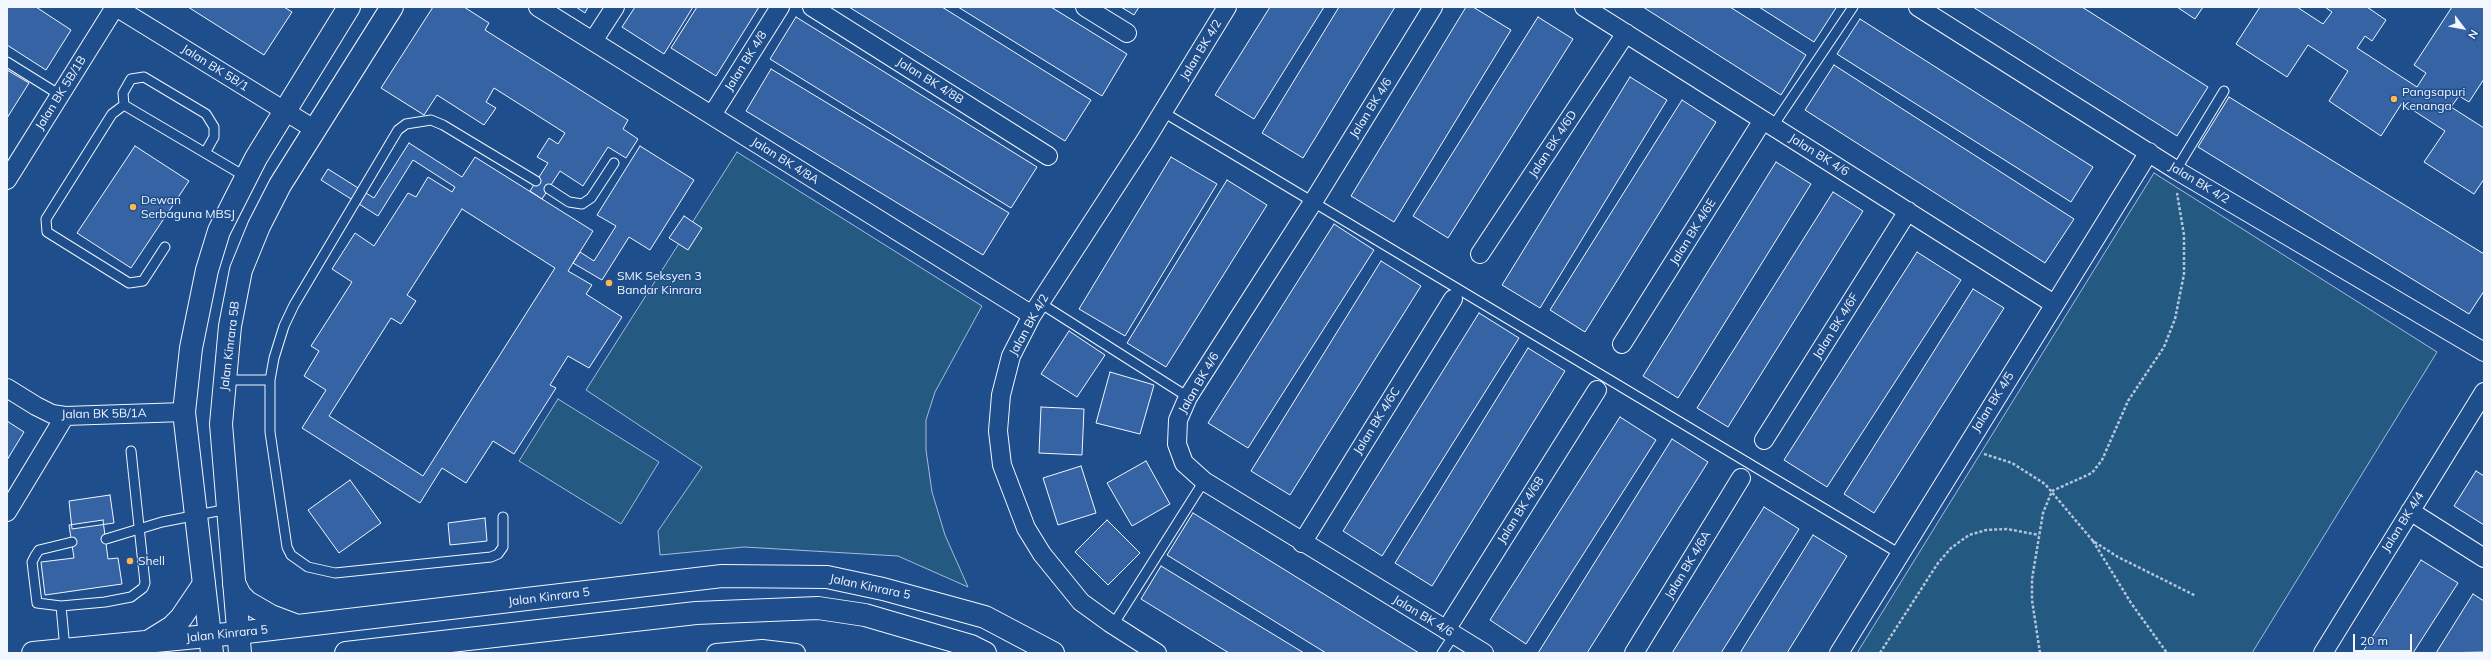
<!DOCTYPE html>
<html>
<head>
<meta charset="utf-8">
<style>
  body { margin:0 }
  #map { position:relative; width:2491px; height:660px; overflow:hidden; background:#1f4e8c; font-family:Mulish,sans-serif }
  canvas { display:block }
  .frame { position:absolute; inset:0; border:8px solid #f2f6ff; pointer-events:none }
  .north { position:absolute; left:2443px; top:8px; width:40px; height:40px; -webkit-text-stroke:3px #1f4e8c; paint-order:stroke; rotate:122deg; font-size:11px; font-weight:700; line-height:16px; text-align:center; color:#f2f6ff }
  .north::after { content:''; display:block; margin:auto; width:14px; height:18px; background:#f2f6ff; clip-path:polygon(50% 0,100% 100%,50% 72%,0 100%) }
  .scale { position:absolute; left:2353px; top:634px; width:59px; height:18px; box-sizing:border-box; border:2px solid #f2f6ff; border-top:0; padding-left:5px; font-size:12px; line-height:14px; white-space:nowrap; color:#f2f6ff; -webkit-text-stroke:3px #1f4e8c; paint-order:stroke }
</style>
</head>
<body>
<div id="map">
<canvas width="2491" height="660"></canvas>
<div class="frame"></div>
<div class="north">N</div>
<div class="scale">20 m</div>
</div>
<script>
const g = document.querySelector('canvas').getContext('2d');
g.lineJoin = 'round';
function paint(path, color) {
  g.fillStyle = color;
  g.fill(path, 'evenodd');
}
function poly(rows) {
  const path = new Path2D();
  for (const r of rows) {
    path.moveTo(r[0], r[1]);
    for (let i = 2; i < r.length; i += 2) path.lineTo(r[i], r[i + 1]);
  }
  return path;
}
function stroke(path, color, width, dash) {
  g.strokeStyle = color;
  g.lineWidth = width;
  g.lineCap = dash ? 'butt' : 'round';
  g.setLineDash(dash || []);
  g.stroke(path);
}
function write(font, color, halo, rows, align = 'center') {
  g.font = font + ' Mulish,sans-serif';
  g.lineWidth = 3;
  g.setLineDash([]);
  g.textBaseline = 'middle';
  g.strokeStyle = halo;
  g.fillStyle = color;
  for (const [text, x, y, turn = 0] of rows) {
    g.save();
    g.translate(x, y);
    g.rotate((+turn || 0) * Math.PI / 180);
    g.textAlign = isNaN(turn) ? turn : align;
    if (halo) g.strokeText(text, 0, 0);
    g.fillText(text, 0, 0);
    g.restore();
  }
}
const green = poly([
  [737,152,982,306,935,392,926,420,926,450,932,492,945,535,968,587,898,556,744,547,660,555,658,531,702,467,586,390,737,152],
  [2154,173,2437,352,2252,653,1857,653,2154,173],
  [558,399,659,462,621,524,519,461,558,399]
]);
paint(green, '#245a82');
stroke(green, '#a8bbd7', 1);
const building = poly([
  [7,7,36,7,71,30,46,70,7,45,7,7],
  [188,7,284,7,292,12,264,55,188,7],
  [433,7,464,7,489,23,485,30,628,120,623,129,638,139,626,158,608,147,583,186,560,171,542,199,530,191,548,163,537,157,549,138,558,144,565,133,494,88,486,102,496,108,484,125,437,95,424,115,381,88,433,7],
  [576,7,588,7,585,13,576,7],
  [635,7,693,7,664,54,622,27,635,7],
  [697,7,759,7,716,76,671,48,697,7],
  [849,7,942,7,1091,100,1065,141,849,7],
  [958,7,1051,7,1127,54,1102,96,958,7],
  [1121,7,1139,7,1134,15,1121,7],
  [1270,7,1324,7,1254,119,1215,95,1270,7],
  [1339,7,1395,7,1303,158,1262,133,1339,7],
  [1466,7,1473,7,1511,30,1394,222,1351,196,1466,7],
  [1643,7,1730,7,1806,55,1781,95,1643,7],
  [1759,7,1834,7,1836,8,1814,42,1759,7],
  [1973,7,2082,7,2208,87,2177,136,1973,7],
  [2177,7,2203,7,2195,19,2177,7],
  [2260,7,2297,7,2323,24,2332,12,2325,7,2367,7,2386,20,2372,41,2365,36,2357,48,2417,87,2426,73,2414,65,2452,7,2484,7,2484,79,2469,102,2459,96,2451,107,2484,128,2484,179,2474,194,2424,162,2445,131,2402,103,2381,136,2329,101,2348,71,2308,45,2287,77,2236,44,2260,7],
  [796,17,1037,167,1011,208,770,59,796,17],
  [1538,17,1573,39,1448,238,1413,216,1538,17],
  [1860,19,2093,167,2071,202,1837,54,1860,19],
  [1834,65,2074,219,2045,263,1805,110,1834,65],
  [771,69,1009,213,983,255,746,111,771,69],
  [7,70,29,83,7,118,7,70],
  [1630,77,1667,100,1540,308,1502,285,1630,77],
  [2229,97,2484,254,2484,291,2469,314,2198,147,2229,97],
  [1682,100,1716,122,1585,332,1550,310,1682,100],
  [409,143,462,177,475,157,593,231,568,271,592,285,586,294,622,317,589,368,568,356,550,385,556,388,514,454,493,441,466,483,442,468,420,503,302,428,326,390,304,376,319,351,311,346,352,282,332,269,355,233,374,246,408,193,416,197,428,177,452,192,455,187,413,160,378,216,321,180,328,169,374,198,409,143],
  [462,209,555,268,423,476,329,416,391,318,401,324,416,301,407,295,462,209],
  [135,146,189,181,131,268,77,233,135,146],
  [640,146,694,180,650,250,629,237,602,280,573,263,580,252,594,261,616,226,597,215,640,146],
  [1171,157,1217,184,1125,336,1079,309,1171,157],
  [1776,162,1811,184,1678,398,1643,376,1776,162],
  [1227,180,1267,205,1166,367,1127,343,1227,180],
  [1833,192,1863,211,1728,427,1697,408,1833,192],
  [684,216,702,228,688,250,669,238,684,216],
  [1334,224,1374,250,1248,448,1208,423,1334,224],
  [1917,252,1961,280,1827,487,1784,460,1917,252],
  [1381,261,1421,286,1290,495,1251,471,1381,261],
  [1973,289,2004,308,1874,513,1844,494,1973,289],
  [1479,313,1519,338,1382,556,1343,531,1479,313],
  [1069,331,1105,355,1077,397,1041,374,1069,331],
  [1528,348,1565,371,1432,586,1395,563,1528,348],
  [1110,372,1154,385,1140,434,1096,423,1110,372],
  [1041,407,1084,409,1082,455,1039,453,1041,407],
  [1620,417,1656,440,1526,644,1490,620,1620,417],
  [7,421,24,432,7,460,7,421],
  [1672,439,1708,462,1587,653,1538,653,1672,439],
  [1146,461,1170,504,1132,526,1107,483,1146,461],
  [1081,466,1096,513,1058,525,1043,478,1081,466],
  [2476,471,2484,476,2484,525,2454,506,2476,471],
  [350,480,381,523,339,553,308,510,350,480],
  [110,495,114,523,72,529,69,501,110,495],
  [1764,507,1799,529,1721,653,1672,653,1764,507],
  [1193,513,1419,653,1326,653,1167,555,1193,513],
  [485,518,487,541,450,545,448,523,485,518],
  [103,520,108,559,118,558,122,584,45,595,41,562,74,558,69,525,103,520],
  [1107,520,1140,553,1108,585,1075,552,1107,520],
  [1813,535,1847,556,1787,653,1740,653,1813,535],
  [2421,560,2458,583,2413,653,2362,653,2421,560],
  [1161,566,1304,653,1229,653,1141,599,1161,566],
  [2473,594,2484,601,2484,652,2436,653,2473,594]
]);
paint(building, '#3563a3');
stroke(building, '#f2f6ff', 1);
const service = poly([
  [7,62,60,95],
  [124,105,123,93,131,79,144,77,206,114,214,127,214,137,205,153],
  [1163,112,1900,554],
  [1773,126,1853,7],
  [2176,170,2224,91],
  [549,189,569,202,582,204,591,198,614,163],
  [165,247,143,281,129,283,47,232,46,219,112,114,124,105,246,177],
  [1040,303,1188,397],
  [224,380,270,380],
  [503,517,503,547,498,554,491,557,335,573,308,567,291,555,287,547,270,432,270,380,274,358,284,326,294,305,392,140,398,130,406,124,431,120,443,125,536,181],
  [106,539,162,522,228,509],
  [72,542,39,550,35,556,32,562,37,603,61,606,105,602,131,597,143,588,145,583,131,451],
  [61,606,65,649],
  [1113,625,1204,481],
  [1442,653,1454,635]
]);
const minor = poly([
  [116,7,314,129],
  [538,7,1032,315],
  [812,7,1048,156],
  [1085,7,1127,33],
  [1433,7,1313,202,1188,397,1178,420,1177,444,1184,463,1204,481,1484,653],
  [1584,7,2054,304],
  [1918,7,2176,170,2484,352],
  [593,41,615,7],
  [712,115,780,7],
  [7,180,115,7],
  [1480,254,1626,33],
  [1622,344,1763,120],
  [7,388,36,406,52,414,65,416,184,412],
  [1764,440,1908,211],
  [2410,511,2484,558],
  [7,512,65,416],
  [1302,543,1453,299],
  [1446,630,1597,390],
  [716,653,762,649,796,653],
  [1157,653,1110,623,1081,602,1042,554,1026,528,1002,465,998,431,1001,395,1011,356,1032,315,1145,141,1227,7],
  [1634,653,1741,478],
  [1839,653,2149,152],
  [2323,653,2484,392]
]);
const tertiary = poly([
  [212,653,184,412,191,348,207,270,219,231,256,158,349,7],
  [240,653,221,424,230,326,241,270,259,226,280,185,392,7]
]);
const secondary = poly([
  [234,583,240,595,247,602,271,616,295,625],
  [151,640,172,627,181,618,204,584],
  [33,653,238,633,722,576,827,577,883,589,985,617,1053,653],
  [346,653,696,613,818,608,865,615,971,646,985,653]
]);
stroke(service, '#f2f6ff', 11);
stroke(minor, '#f2f6ff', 20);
stroke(tertiary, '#f2f6ff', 24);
stroke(secondary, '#f2f6ff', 24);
stroke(poly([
  [1984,454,2012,463,2045,484,2093,541,2118,557,2196,596],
  [2093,541,2131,603,2167,653],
  [1880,653,1938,563,1951,548,1969,535,1986,530,2007,529,2039,535],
  [2040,653,2032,600,2032,579,2043,513,2052,491,2092,473,2102,460,2128,401,2164,347,2175,319,2184,274,2184,235,2177,193]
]), '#b3c4dc', 2.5, [3, 2]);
stroke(service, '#1f4e8c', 9);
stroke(minor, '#1f4e8c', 18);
stroke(tertiary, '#1f4e8c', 22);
stroke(secondary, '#1f4e8c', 22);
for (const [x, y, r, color] of [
  [2394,99,4,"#ffb74d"],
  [133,207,4,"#ffb74d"],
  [609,283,4,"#ffb74d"],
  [130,561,4,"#ffb74d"]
]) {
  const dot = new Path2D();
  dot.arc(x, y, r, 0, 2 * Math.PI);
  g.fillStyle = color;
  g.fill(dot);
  stroke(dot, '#1f4e8c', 1.5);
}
write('12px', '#f2f6ff', '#1f4e8c', [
  ["Jalan BK 4/2",1201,50,-59],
  ["Jalan BK 4/8",746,61,-58],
  ["Jalan BK 5B/1",215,68,32],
  ["Jalan BK 4/8B",930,81,32],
  ["Jalan BK 5B/1B",61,93,-58],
  ["Jalan BK 4/6",1371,108,-58],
  ["Jalan BK 4/6D",1553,144,-57],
  ["Jalan BK 4/6",1819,155,32],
  ["Jalan BK 4/8A",785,161,32],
  ["Jalan BK 4/2",2199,183,31],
  ["Jalan BK 4/6E",1693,232,-58],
  ["Jalan BK 4/2",1029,325,-61],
  ["Jalan BK 4/6F",1836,326,-58],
  ["Jalan Kinrara 5B",230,346,-83],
  ["Jalan BK 4/6",1199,383,-60],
  ["Jalan BK 4/5",1993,402,-58],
  ["Jalan BK 5B/1A",104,414,-1],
  ["Jalan BK 4/6C",1377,421,-58],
  ["Jalan BK 4/6B",1521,510,-58],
  ["Jalan BK 4/4",2403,522,-58],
  ["Jalan BK 4/6A",1688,565,-59],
  ["Jalan Kinrara 5",870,587,12],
  ["Jalan Kinrara 5",549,597,-7],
  ["Jalan BK 4/6",1423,616,31],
  ["Jalan Kinrara 5",227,634,-6]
]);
write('12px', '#f2f6ff', '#1f4e8c', [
  ["Pangsapuri",2402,92],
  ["Kenanga",2402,106],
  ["Dewan",141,200],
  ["Serbaguna MBSJ",141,214],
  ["SMK Seksyen 3",617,276],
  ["Bandar Kinrara",617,290],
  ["Shell",138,561]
], 'left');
</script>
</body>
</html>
